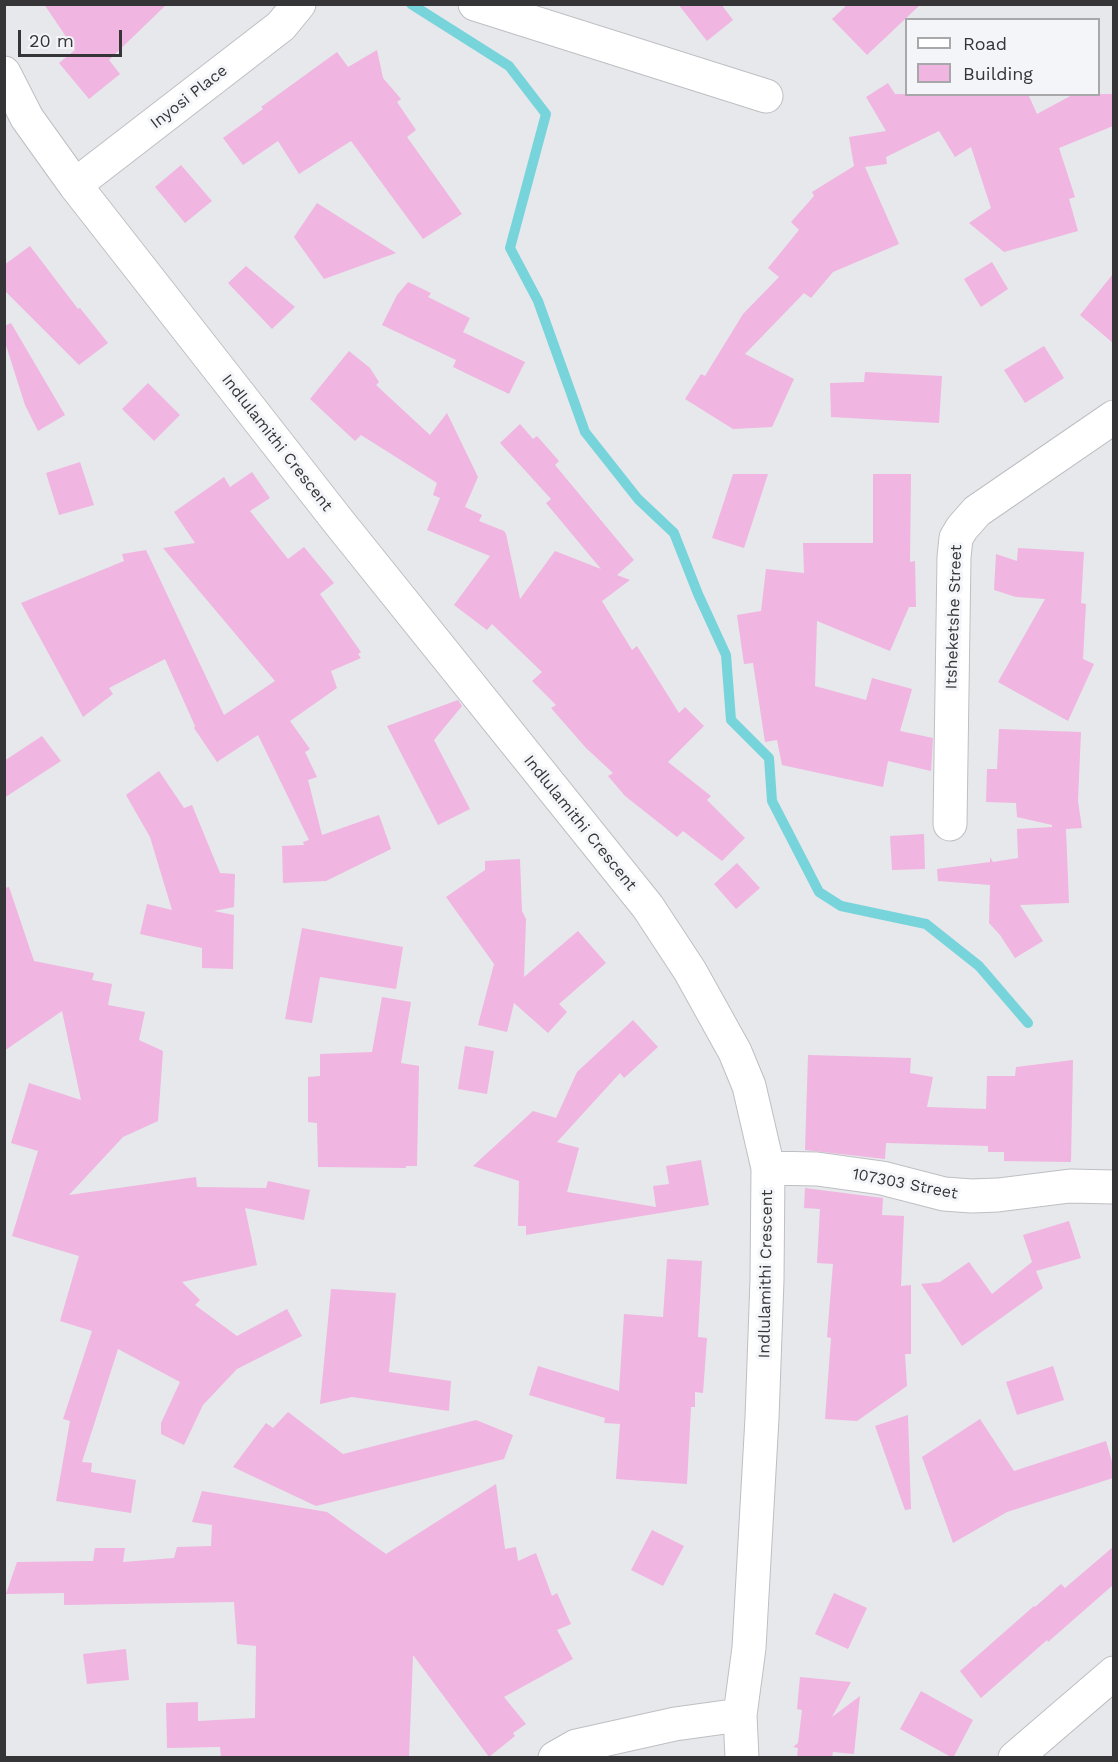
<!DOCTYPE html>
<html>
<head>
<meta charset="utf-8">
<style>
  body { margin:0 }
  #map { position:relative; width:1118px; height:1762px; overflow:hidden; background:#e6e8ec; font-family:"Work Sans",sans-serif }
  canvas { display:block }
  .frame { position:absolute; inset:0; border:6px solid #353537; pointer-events:none }
  .legend { position:absolute; left:905px; top:18px; width:195px; height:78px; box-sizing:border-box; background:#f4f5f9; border:2px solid #a8a8ab; margin:0; padding:8px 10px; list-style:none; font-size:18px; color:#353537 }
  .legend li { display:flex; align-items:center; gap:12px; height:30px }
  .legend b { width:30px; border:2px solid #a8a8ab }
  .scale { position:absolute; left:18px; top:30px; width:104px; height:27px; box-sizing:border-box; border:3px solid #353537; border-top:0; padding-left:8px; font-size:18px; line-height:21px; white-space:nowrap; color:#353537; -webkit-text-stroke:4px #f4f5f9; paint-order:stroke }
</style>
</head>
<body>
<div id="map">
<canvas width="1118" height="1762"></canvas>
<div class="frame"></div>
<ul class="legend">
<li><b style="height:8px;background:#fff"></b>Road</li>
<li><b style="height:16px;background:#f0b5e0"></b>Building</li>
</ul>
<div class="scale">20 m</div>
</div>
<script>
const g = document.querySelector('canvas').getContext('2d');
g.lineJoin = 'round';
function poly(rows) {
  const path = new Path2D();
  for (const r of rows) {
    path.moveTo(r[0], r[1]);
    for (let i = 2; i < r.length; i += 2) path.lineTo(r[i], r[i + 1]);
  }
  return path;
}
function stroke(path, color, width, dash) {
  g.strokeStyle = color;
  g.lineWidth = width;
  g.lineCap = dash ? 'butt' : 'round';
  g.setLineDash(dash || []);
  g.stroke(path);
}
function paint(path, color) {
  g.fillStyle = color;
  g.fill(path, 'evenodd');
}
function write(font, color, halo, rows, align = 'center') {
  g.font = font + ' "Work Sans",sans-serif';
  g.lineWidth = 6;
  g.setLineDash([]);
  g.textBaseline = 'middle';
  g.strokeStyle = halo;
  g.fillStyle = color;
  for (const [text, x, y, turn = 0] of rows) {
    g.save();
    g.translate(x, y);
    g.rotate((+turn || 0) * Math.PI / 180);
    g.textAlign = isNaN(turn) ? turn : align;
    if (halo) g.strokeText(text, 0, 0);
    g.fillText(text, 0, 0);
    g.restore();
  }
}
stroke(poly([
  [411,4,509,66,546,114,510,248,538,301,585,432,638,499,674,533,698,594,726,655,731,720,769,758,772,801,819,892,841,906,926,924,979,966,1028,1023]
]), '#78d4db', 10);
paint(poly([
  [44,4,167,4,109,60,120,74,89,99,59,63,75,50],
  [678,4,721,4,733,20,707,41],
  [848,4,921,4,867,55,832,19],
  [377,50,383,78,401,99,397,102,416,130,407,137,462,214,423,239,351,141,299,174,278,141,243,165,223,138,263,109,261,107,337,52,348,67],
  [888,83,895,94,1028,94,1037,114,1074,94,1113,94,1113,126,1059,148,1075,197,1069,199,1078,231,1004,252,969,223,991,208,971,147,955,157,939,131,886,157,887,164,865,167,899,244,833,272,811,298,804,293,745,354,794,379,772,427,733,429,685,399,701,374,705,376,743,314,779,277,768,268,799,230,791,222,814,196,812,192,854,166,849,137,886,131,866,97],
  [181,165,212,201,185,223,155,187],
  [317,203,396,253,324,279,294,237],
  [30,246,78,309,80,308,108,343,79,365,4,290,4,265],
  [992,262,1008,289,981,307,964,279],
  [246,266,295,307,272,329,228,283],
  [1113,274,1113,343,1080,315],
  [408,282,431,293,428,297,470,318,463,332,525,362,509,394,453,367,456,360,382,325,397,295],
  [11,323,65,415,38,431,25,405,4,339,4,326],
  [1044,346,1064,378,1025,403,1004,370],
  [349,351,370,368,379,382,376,385,430,435,447,413,478,477,465,507,482,515,479,521,504,531,506,534,520,599,555,551,601,569,546,503,551,499,500,443,520,424,533,439,537,436,559,461,555,465,634,560,617,575,630,580,602,601,632,650,637,646,679,713,685,707,704,726,668,762,711,796,707,800,745,838,722,861,683,831,677,837,625,796,608,776,613,773,586,748,551,708,556,705,532,681,542,672,492,624,487,630,454,605,490,556,427,530,440,498,433,495,437,483,361,435,355,441,310,399],
  [865,372,942,376,939,423,831,417,830,383,864,382],
  [148,383,180,415,154,441,122,409],
  [80,462,94,505,59,515,46,473],
  [252,472,270,498,250,511,288,559,304,547,334,583,320,594,361,652,358,654,361,658,331,671,337,688,290,721,310,749,305,752,317,777,308,780,322,835,379,815,391,849,326,881,283,883,282,846,304,845,303,842,309,840,258,735,217,762,194,728,195,726,165,659,109,688,113,694,83,717,21,603,124,561,122,554,146,550,224,715,275,681,163,548,195,543,174,512,224,477,230,487],
  [733,474,768,474,744,548,712,538],
  [873,474,911,474,910,562,915,561,916,607,909,607,890,651,817,621,815,686,866,700,872,678,912,689,900,731,933,738,931,771,888,761,883,787,782,765,777,740,765,742,753,663,744,664,737,615,761,611,766,569,804,573,803,543,873,543],
  [1018,548,1084,552,1081,603,1086,604,1083,659,1094,664,1068,721,998,682,1045,599,1016,597,994,590,996,554,1017,561],
  [458,700,462,706,434,740,470,809,438,825,387,726],
  [999,729,1081,732,1078,801,1082,828,1066,829,1069,903,1020,905,1043,941,1015,958,1000,935,989,923,990,885,938,881,937,869,990,862,990,857,993,862,1018,858,1017,829,1052,827,1052,825,1017,817,1016,803,986,802,987,769,997,769],
  [42,736,61,761,4,798,4,761],
  [159,771,184,808,192,805,220,873,235,874,234,907,214,911,234,915,233,969,202,968,202,948,140,934,147,904,172,910,150,837,126,795],
  [924,834,925,869,892,870,890,836],
  [520,859,522,911,526,919,524,977,578,931,606,963,559,1004,567,1012,548,1033,514,1003,507,1032,478,1025,494,964,446,897,485,870,485,861],
  [737,863,760,888,736,909,714,884],
  [9,887,34,961,94,973,92,980,112,984,108,1005,145,1012,139,1040,163,1051,158,1121,123,1137,69,1195,196,1177,197,1187,266,1188,268,1181,310,1190,304,1220,245,1208,257,1265,182,1282,200,1300,195,1305,237,1336,287,1309,302,1336,237,1369,203,1405,184,1445,161,1434,161,1423,180,1382,118,1349,82,1462,92,1463,91,1472,136,1480,131,1513,56,1501,70,1421,63,1419,92,1331,60,1321,79,1256,12,1236,38,1151,11,1143,29,1083,81,1100,62,1011,4,1051,4,888],
  [302,928,403,947,396,989,320,977,312,1023,285,1019],
  [382,997,411,1002,401,1063,419,1066,417,1166,406,1166,406,1168,318,1167,317,1123,308,1122,308,1077,320,1076,320,1054,372,1052],
  [633,1020,658,1047,624,1078,620,1073,557,1142,579,1148,567,1192,656,1207,653,1186,669,1184,666,1166,701,1160,709,1205,526,1235,526,1226,518,1226,519,1181,473,1166,533,1111,556,1118,577,1072],
  [465,1046,494,1051,487,1094,458,1089],
  [808,1055,911,1058,910,1073,933,1077,927,1107,986,1109,987,1076,1015,1076,1016,1067,1073,1060,1071,1162,1004,1161,1004,1152,988,1152,988,1146,886,1143,885,1159,805,1150],
  [805,1188,883,1198,882,1215,904,1216,901,1286,911,1285,911,1354,905,1354,907,1386,857,1421,825,1419,831,1338,827,1337,833,1264,817,1263,820,1209,804,1208],
  [1069,1221,1081,1258,1036,1271,1043,1288,962,1346,921,1284,940,1282,969,1262,992,1294,1032,1262,1023,1235],
  [667,1259,702,1261,698,1337,707,1338,703,1393,695,1392,695,1407,691,1407,687,1484,616,1479,620,1424,604,1423,605,1418,529,1395,538,1366,619,1391,624,1314,663,1317],
  [331,1289,396,1293,389,1372,451,1381,449,1411,352,1397,320,1404],
  [1053,1366,1064,1400,1017,1415,1006,1382],
  [288,1412,343,1454,476,1420,513,1435,504,1459,316,1506,233,1467,266,1423,273,1428],
  [908,1415,911,1509,905,1510,875,1426],
  [980,1419,1014,1471,1106,1441,1113,1465,1113,1478,1007,1512,953,1543,922,1457],
  [496,1484,505,1549,516,1547,518,1561,536,1553,552,1596,557,1593,571,1624,557,1630,573,1659,504,1697,526,1724,513,1733,515,1736,489,1757,413,1655,409,1758,221,1758,220,1747,167,1748,166,1703,198,1702,198,1721,255,1718,256,1646,237,1644,234,1602,64,1605,64,1593,6,1594,17,1562,93,1561,95,1548,125,1548,123,1562,174,1558,177,1547,211,1546,212,1525,192,1522,202,1491,327,1512,386,1554],
  [652,1530,684,1546,663,1586,631,1570],
  [1113,1547,1113,1585,1048,1642,1047,1640,981,1698,960,1671,1034,1606,1035,1607,1061,1584,1065,1588],
  [834,1593,867,1608,848,1649,815,1634],
  [126,1649,129,1680,87,1684,83,1654],
  [800,1677,851,1682,832,1717,860,1696,854,1754,833,1752,832,1758,797,1758,798,1748,793,1747,798,1743,802,1710,797,1709],
  [921,1691,973,1720,953,1758,900,1729]
]), '#f0b5e0');
const minor = poly([
  [475,4,766,96],
  [4,73,27,118,75,185,338,521,648,907,690,971,735,1052,749,1086,768,1168,767,1280,762,1418,749,1648,740,1715,742,1758],
  [75,185,281,26,299,4],
  [950,824,954,557,956,538,962,528,977,511,1114,417],
  [768,1168,817,1169,882,1178,944,1194,972,1196,998,1195,1070,1186,1114,1187],
  [555,1758,576,1746,675,1724,740,1715],
  [1015,1758,1114,1673]
]);
stroke(minor, '#bebfc3', 35);
stroke(minor, '#fff', 33);
write('16px', '#353537', '#f4f5f9', [
  ["Inyosi Place",189,97,-38],
  ["Indlulamithi Crescent",277,443,52],
  ["Itsheketshe Street",954,617,-88],
  ["Indlulamithi Crescent",580,823,51],
  ["107303 Street",905,1184,11],
  ["Indlulamithi Crescent",766,1274,-89]
]);
</script>
</body>
</html>
